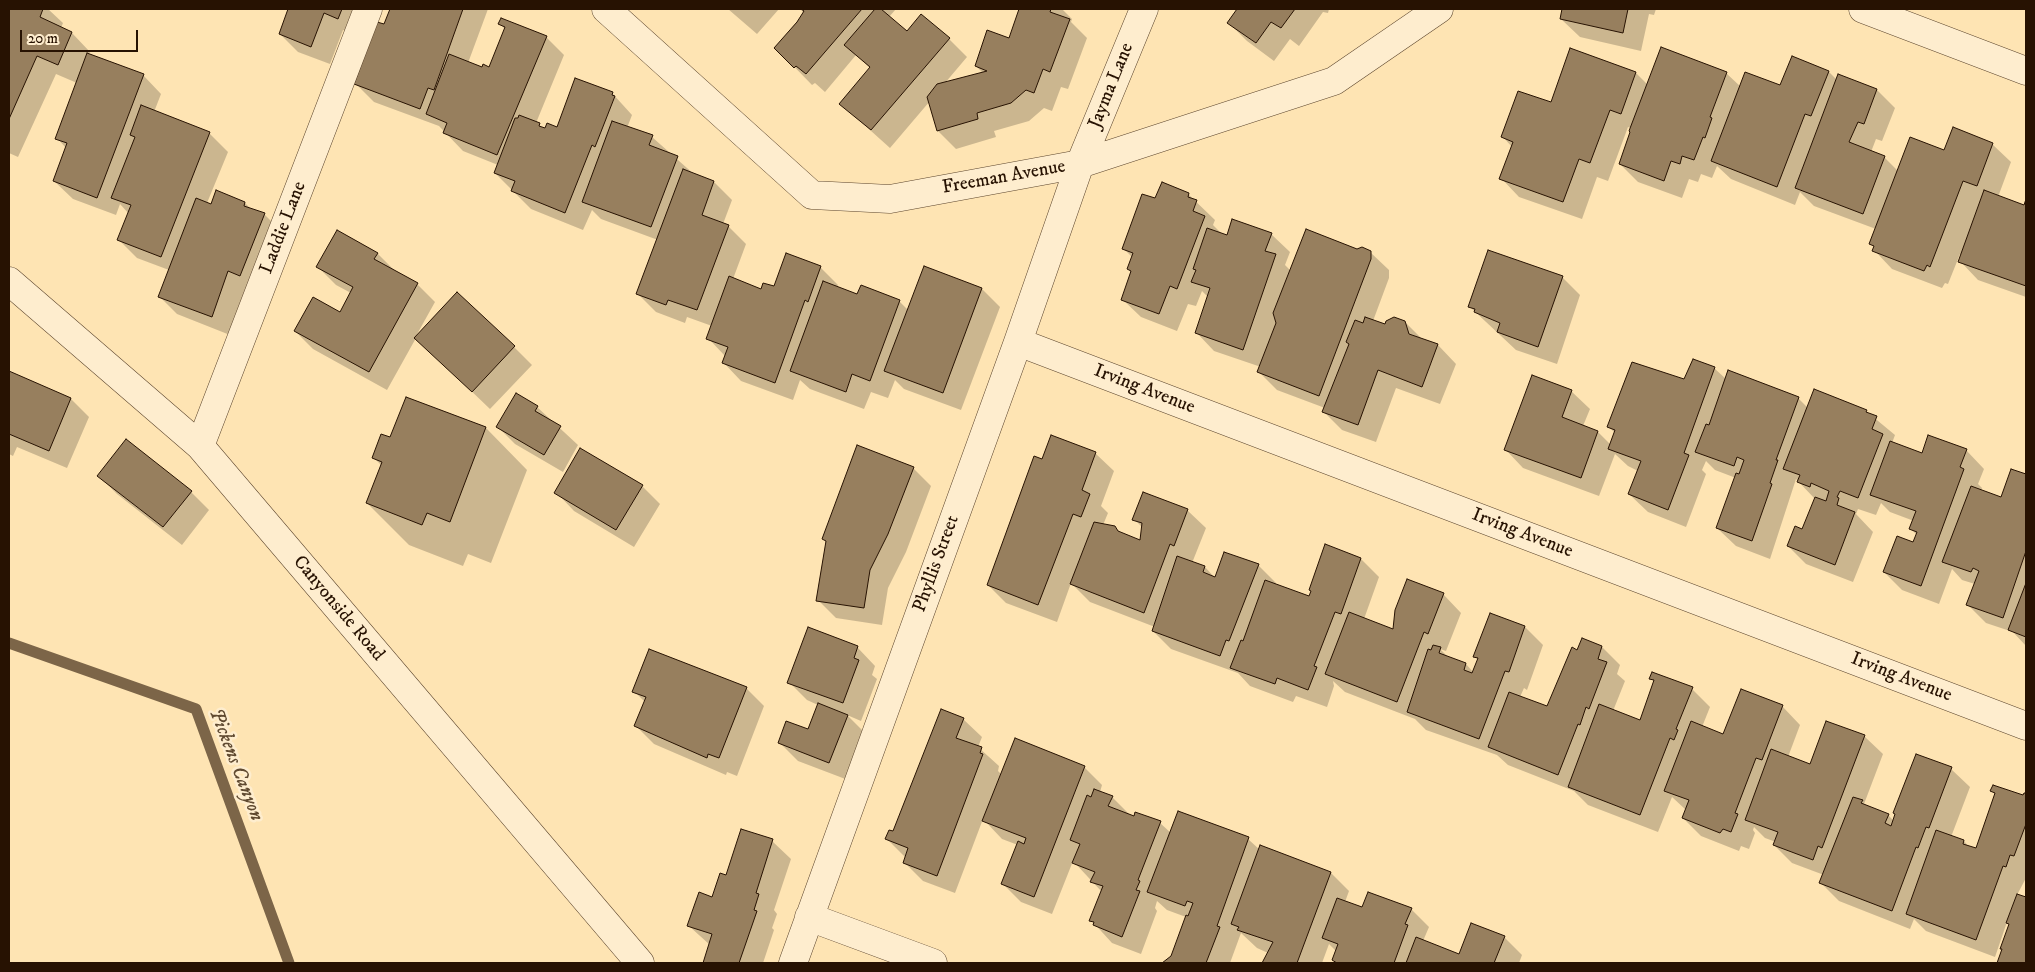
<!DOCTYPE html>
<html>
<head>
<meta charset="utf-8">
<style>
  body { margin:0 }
  #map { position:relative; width:2035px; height:972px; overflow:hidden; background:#fee4b3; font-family:"IM FELL DW Pica",serif }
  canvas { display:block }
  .frame { position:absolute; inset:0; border:10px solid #271202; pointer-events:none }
  .scale { position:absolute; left:20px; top:30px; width:118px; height:22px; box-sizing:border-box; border:2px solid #271202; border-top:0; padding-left:6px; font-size:15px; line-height:18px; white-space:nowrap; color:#271202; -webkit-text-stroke:4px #feedce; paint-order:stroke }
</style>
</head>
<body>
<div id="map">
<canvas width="2035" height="972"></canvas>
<div class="frame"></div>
<div class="scale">20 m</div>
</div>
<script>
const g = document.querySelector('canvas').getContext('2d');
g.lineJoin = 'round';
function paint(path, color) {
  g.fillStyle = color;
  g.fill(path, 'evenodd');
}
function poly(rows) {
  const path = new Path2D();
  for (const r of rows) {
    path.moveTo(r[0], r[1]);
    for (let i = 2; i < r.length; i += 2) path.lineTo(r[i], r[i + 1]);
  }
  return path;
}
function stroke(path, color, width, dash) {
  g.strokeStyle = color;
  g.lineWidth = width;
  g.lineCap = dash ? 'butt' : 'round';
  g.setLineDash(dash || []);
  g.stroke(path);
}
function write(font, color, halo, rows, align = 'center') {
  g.font = font + ' "IM FELL DW Pica",serif';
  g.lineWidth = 5;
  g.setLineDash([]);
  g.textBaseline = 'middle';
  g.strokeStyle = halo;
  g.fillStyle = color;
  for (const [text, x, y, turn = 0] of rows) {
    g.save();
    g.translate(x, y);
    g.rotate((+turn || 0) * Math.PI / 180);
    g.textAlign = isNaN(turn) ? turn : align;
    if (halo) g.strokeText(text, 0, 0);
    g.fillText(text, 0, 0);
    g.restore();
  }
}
paint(poly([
  [9,9,48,9,63,23,61,28,72,33,90,52,89,54,143,75,161,94,154,112,210,134,228,152,207,203,212,205,245,203,252,210,264,214,282,232,230,335,177,314,159,296,169,270,137,258,119,240,129,214,120,204,116,215,73,199,54,181,66,148,57,138,77,83,56,74,18,157,9,153],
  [290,9,367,9,357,36,343,30,330,64,298,52,280,34],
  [391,9,488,9,468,63,483,69,490,69,506,30,500,24,546,37,564,55,536,123,544,129,557,129,612,93,632,115,627,128,652,137,696,176,714,182,732,200,723,224,728,226,746,244,733,279,762,290,774,288,820,267,838,285,837,287,858,295,899,301,908,310,982,289,1000,307,961,410,904,389,895,380,888,398,871,392,864,409,810,389,800,380,793,400,741,381,723,362,725,356,708,338,712,326,687,317,685,323,656,312,638,294,658,240,601,219,592,210,583,230,531,209,495,173,498,165,463,151,439,126,374,102,356,84],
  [728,9,779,9,757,34],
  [800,9,896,9,889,17,907,33,949,39,967,57,945,83,983,73,976,66,1009,40,1021,9,1062,9,1072,19,1071,22,1087,38,1068,89,1061,87,1052,111,1044,108,1029,121,994,131,996,137,956,149,938,131,930,101,890,148,841,104,870,68,856,55,825,92,815,83,812,85,776,48,804,13],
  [1239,9,1329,9,1328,13,1323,12,1299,46,1290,39,1274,61,1247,41,1229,23],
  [1564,9,1656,9,1654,15,1649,14,1641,51,1580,37,1561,19],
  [1571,50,1636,73,1648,85,1726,73,1741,87,1781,87,1829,72,1837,80,1877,90,1895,108,1882,141,1876,139,1871,152,1884,157,1898,171,1945,151,1992,144,2011,162,1998,197,2025,207,2026,202,2026,297,1978,280,1960,261,1962,255,1960,254,1948,284,1945,283,1942,288,1892,269,1874,250,1875,247,1871,243,1876,229,1814,206,1800,192,1795,205,1731,179,1717,166,1712,178,1701,174,1698,182,1689,179,1682,198,1638,182,1620,164,1632,133,1631,128,1628,127,1608,181,1597,177,1582,219,1519,197,1501,178,1512,147,1503,137,1551,104],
  [1188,194,1215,220,1213,225,1223,235,1228,237,1271,234,1290,252,1285,265,1291,271,1358,250,1370,252,1389,270,1389,278,1373,321,1386,325,1405,322,1423,340,1438,345,1456,364,1440,404,1396,388,1376,442,1342,430,1324,412,1325,408,1277,390,1259,372,1261,367,1214,351,1196,332,1208,297,1202,291,1196,306,1188,304,1177,331,1141,317,1122,299,1132,273,1128,269,1133,258,1123,248,1156,200],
  [337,232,378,254,396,272,417,284,435,302,416,336,514,347,532,365,490,409,416,338,387,390,313,349,295,331,340,313,351,293,336,285,318,267],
  [1562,277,1580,295,1557,364,1516,350,1470,307],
  [1714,368,1726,379,1798,398,1808,408,1866,411,1895,435,1892,443,1923,454,1966,450,1984,469,1978,484,1982,488,1981,491,2001,499,2012,470,2026,476,2026,646,2013,632,1986,623,1968,605,1975,584,1962,580,1952,569,1939,604,1902,590,1884,572,1914,543,1917,535,1911,529,1914,521,1890,512,1881,503,1876,515,1858,509,1856,514,1873,532,1853,582,1806,564,1788,546,1803,531,1815,499,1796,479,1770,559,1736,546,1717,528,1736,478,1715,470,1706,461,1702,470,1706,474,1686,527,1648,512,1629,494,1638,471,1628,466,1615,454,1599,496,1523,468,1505,449,1571,391,1590,409,1583,426,1598,432,1611,445,1615,433,1609,427,1685,381],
  [9,372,71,399,89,417,67,468,17,447,13,456,9,454],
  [406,398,486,428,527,470,491,563,468,554,463,566,409,545,367,503,382,466,374,458,391,439],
  [537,407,578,445,563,472,515,444,497,426],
  [581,450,642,486,660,504,634,547,574,511,556,492],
  [1095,453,1114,471,1101,506,1108,513,1103,525,1115,527,1121,534,1141,541,1143,528,1134,519,1187,510,1206,528,1192,563,1205,567,1216,579,1258,565,1276,583,1275,585,1310,598,1361,559,1379,577,1364,619,1395,631,1443,594,1461,613,1446,651,1440,649,1449,658,1466,664,1473,672,1478,660,1475,656,1491,614,1525,627,1543,645,1527,690,1524,688,1520,697,1548,708,1582,640,1602,647,1620,665,1617,674,1625,681,1613,711,1641,722,1654,682,1651,678,1692,689,1710,707,1702,727,1724,735,1782,706,1800,725,1788,757,1811,765,1864,736,1883,754,1864,804,1888,815,1894,821,1951,769,1970,787,1951,837,1964,841,1969,847,1977,850,1996,795,1992,791,2024,797,2026,795,2026,878,2017,895,2026,898,2026,963,1998,963,2010,925,2007,922,1995,957,1926,931,1914,919,1910,929,1839,901,1821,883,1824,875,1792,863,1774,845,1776,842,1765,838,1754,827,1753,830,1755,833,1749,849,1741,846,1739,851,1701,836,1683,818,1686,810,1672,797,1658,832,1588,805,1574,791,1508,765,1497,755,1426,730,1415,719,1345,692,1333,681,1334,686,1327,707,1296,696,1293,702,1250,686,1238,673,1171,649,1153,631,1155,627,1090,602,1071,583,1057,622,1006,603,988,585,1042,461],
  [913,468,931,486,906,552,888,588,882,625,836,618,818,600,827,542,823,538],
  [99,476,191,492,209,510,182,545,117,494],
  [857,647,875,666,872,675,877,679,861,721,847,715,866,734,848,780,798,761,780,743,808,731,818,705,807,700,789,682],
  [746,688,764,706,737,776,727,772,726,775,654,744,636,726,645,702,634,691],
  [963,719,982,737,978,747,999,766,998,771,1002,775,1084,767,1102,785,1100,792,1112,797,1131,816,1160,823,1171,833,1248,839,1260,850,1261,847,1331,873,1349,891,1345,902,1363,908,1411,909,1429,927,1423,941,1460,955,1504,937,1522,955,1519,963,1337,963,1333,960,1336,951,1329,944,1322,963,1264,963,1268,953,1257,948,1241,933,1230,963,1164,963,1172,957,1186,917,1167,910,1157,901,1155,908,1157,911,1141,954,1112,943,1091,920,1102,892,1073,861,1052,914,1021,902,1003,884,1018,845,1002,839,983,819,955,893,923,881,904,862,906,858,887,839,894,833],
  [772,841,791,859,774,910,777,914,772,928,774,930,763,963,704,963,710,945,689,926,713,898]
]), '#0003');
stroke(poly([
  [9,643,196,709,289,963]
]), '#7c6548', 11);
const building = poly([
  [9,9,43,9,40,17,72,32,58,65,37,56,9,119,9,9],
  [288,9,342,9,338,19,324,13,311,47,279,34,288,9],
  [390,9,463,9,434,90,428,88,420,109,354,84,377,22,384,24,390,9],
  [801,9,862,9,806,74,796,66,794,68,774,48,797,22,804,11,801,9],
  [875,9,881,9,907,31,921,14,950,38,871,130,839,104,870,67,844,45,875,9],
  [1019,9,1051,9,1050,12,1070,19,1050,72,1043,69,1034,93,1026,90,1011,103,977,113,978,119,937,131,927,97,937,84,987,71,975,66,987,30,1009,38,1019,9],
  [1237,9,1295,9,1281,28,1271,22,1256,43,1227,23,1237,9],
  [1562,9,1628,9,1623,33,1560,19,1562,9],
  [501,18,547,36,497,155,443,133,447,123,426,114,449,54,482,67,483,64,489,67,505,27,498,24,501,18],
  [1661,47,1727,72,1710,117,1712,118,1705,138,1703,137,1694,160,1682,156,1680,164,1671,161,1664,181,1619,164,1630,132,1629,131,1661,47],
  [1570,48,1636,72,1621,114,1610,110,1590,163,1579,159,1563,202,1499,179,1513,142,1501,137,1518,91,1551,102,1570,48],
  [87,53,144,74,97,198,53,181,67,143,55,139,87,53],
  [1792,56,1829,71,1811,116,1805,114,1777,187,1711,161,1745,72,1780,85,1792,56],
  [1838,74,1877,89,1864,124,1858,122,1849,142,1885,156,1863,214,1795,188,1838,74],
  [575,78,613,92,612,95,615,96,595,147,592,145,565,213,511,191,515,181,494,173,515,118,518,118,519,115,540,123,539,126,545,128,547,123,557,127,575,78],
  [141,105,210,132,161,257,117,240,131,205,111,198,135,137,130,135,141,105],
  [612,121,653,135,649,145,678,156,651,227,582,202,612,121],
  [1953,127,1993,143,1977,186,1963,181,1930,267,1927,265,1924,271,1872,251,1874,246,1869,244,1910,137,1944,150,1953,127],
  [683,169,714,181,702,215,729,225,697,310,668,300,666,305,636,294,683,169],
  [1162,182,1189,193,1188,197,1197,200,1193,211,1205,216,1177,289,1170,286,1159,314,1121,300,1131,271,1127,269,1133,253,1122,249,1142,194,1155,198,1162,182],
  [216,190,245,202,244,206,265,213,240,276,228,271,212,317,158,297,196,198,211,204,216,190],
  [1984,190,2024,205,2026,199,2026,286,1958,262,1984,190],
  [1232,219,1272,233,1265,251,1276,254,1243,350,1195,333,1210,288,1191,282,1196,270,1193,269,1207,228,1227,235,1232,219],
  [1306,229,1357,249,1362,247,1371,251,1371,259,1319,396,1257,372,1276,323,1273,313,1306,229],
  [337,230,378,253,374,259,418,283,369,372,294,331,313,297,340,312,353,287,316,267,337,230],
  [1488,250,1563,276,1538,347,1497,332,1500,323,1474,312,1475,309,1468,307,1488,250],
  [786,253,821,266,808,302,805,300,775,383,722,363,728,347,706,339,729,276,761,289,763,283,774,286,786,253],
  [924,266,982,288,943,393,884,371,924,266],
  [823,281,857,294,861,285,900,300,870,381,852,374,846,392,790,371,823,281],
  [457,292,515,346,472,392,414,338,457,292],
  [1365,317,1385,324,1386,321,1394,317,1405,321,1409,334,1438,344,1422,387,1378,370,1358,425,1322,412,1349,344,1346,342,1355,320,1363,323,1365,317],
  [1693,359,1715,367,1684,453,1689,455,1668,510,1628,494,1641,461,1608,449,1615,430,1607,427,1632,362,1684,379,1693,359],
  [1728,370,1799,397,1776,460,1778,460,1770,483,1772,484,1752,541,1716,528,1736,473,1739,474,1744,460,1737,457,1734,466,1695,452,1706,424,1709,425,1728,370],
  [9,371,71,398,49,451,9,434,9,371],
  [1532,375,1572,390,1562,417,1598,431,1581,478,1504,450,1532,375],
  [1814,389,1867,410,1866,412,1877,416,1872,429,1883,434,1858,498,1840,491,1837,497,1839,498,1837,505,1855,512,1835,565,1787,546,1795,526,1802,529,1815,497,1826,501,1829,491,1811,483,1810,487,1797,482,1800,475,1783,469,1814,389],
  [516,393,538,406,535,411,561,426,544,455,496,427,516,393],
  [406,397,486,427,450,522,427,513,422,525,366,503,382,462,372,458,381,434,390,437,406,397],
  [1051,435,1096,452,1082,490,1090,494,1081,517,1073,514,1038,605,987,585,1034,456,1042,459,1051,435],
  [1928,435,1967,449,1960,467,1964,469,1921,586,1883,572,1897,536,1913,542,1917,532,1909,529,1916,511,1870,495,1890,441,1922,453,1928,435],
  [126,439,192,491,163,527,97,476,126,439],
  [857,445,914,467,888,534,870,570,864,608,816,601,826,541,822,539,857,445],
  [580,448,643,485,616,530,554,493,580,448],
  [2011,469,2026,474,2026,551,2003,618,1966,605,1979,571,1973,568,1971,572,1942,562,1971,486,2001,497,2011,469],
  [1143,492,1188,509,1174,546,1170,544,1144,613,1070,584,1094,522,1115,526,1118,531,1140,540,1142,523,1132,520,1143,492],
  [1325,544,1361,558,1341,614,1335,612,1314,666,1317,667,1308,690,1277,678,1275,684,1230,668,1241,640,1243,641,1265,580,1309,596,1311,591,1309,590,1325,544],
  [1224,552,1259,564,1229,641,1226,640,1220,656,1152,631,1177,556,1205,566,1203,572,1215,577,1224,552],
  [1407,579,1444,593,1428,634,1424,632,1397,702,1325,674,1349,612,1393,629,1395,610,1407,579],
  [2026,583,2026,637,2008,630,2026,583],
  [1490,613,1525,626,1509,672,1505,671,1479,739,1407,712,1428,649,1431,650,1433,645,1441,647,1439,653,1466,663,1464,670,1472,673,1478,658,1473,657,1490,613],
  [808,627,858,646,854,658,859,660,843,703,787,683,808,627],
  [1582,638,1602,646,1598,659,1607,662,1589,709,1586,707,1580,725,1578,724,1558,775,1488,747,1509,692,1547,706,1572,647,1577,650,1582,638],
  [649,649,747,687,719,758,708,754,707,758,634,726,646,697,632,692,649,649],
  [1652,672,1693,687,1676,729,1678,730,1674,740,1670,738,1640,815,1568,787,1599,704,1640,720,1654,680,1649,679,1652,672],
  [1741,689,1783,705,1762,760,1756,758,1735,813,1738,814,1731,832,1723,829,1720,833,1682,818,1689,800,1664,791,1691,721,1723,734,1741,689],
  [818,703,848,715,829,763,778,743,786,721,808,729,818,703],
  [941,709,964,718,956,738,982,747,980,753,983,754,937,876,903,863,908,848,885,839,889,830,893,831,941,709],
  [1826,721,1865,735,1822,848,1818,846,1813,860,1773,845,1778,832,1745,820,1771,749,1810,764,1826,721],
  [1015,738,1085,766,1034,897,1001,884,1018,841,1024,844,1026,838,982,821,1015,738],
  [1916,754,1952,767,1929,828,1926,827,1918,848,1916,847,1892,911,1819,883,1853,797,1863,800,1861,803,1889,814,1885,823,1891,826,1895,814,1893,813,1916,754],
  [1993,785,2023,795,2024,793,2026,793,2026,824,2014,856,2010,855,2006,867,2003,866,1976,940,1906,914,1936,830,1964,840,1963,844,1976,848,1995,793,1990,791,1993,785],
  [1094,789,1113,796,1108,806,1134,816,1135,812,1161,821,1138,880,1140,881,1136,890,1140,891,1122,937,1093,925,1094,922,1089,921,1103,886,1090,882,1095,872,1072,863,1080,844,1070,840,1087,795,1091,797,1094,789],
  [1178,811,1249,837,1217,926,1220,927,1206,963,1162,963,1171,956,1186,915,1188,916,1193,903,1187,901,1185,906,1147,892,1178,811],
  [741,829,773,839,756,893,759,894,754,910,757,911,739,963,703,963,712,934,687,926,699,892,712,897,720,873,726,875,741,829],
  [1260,845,1331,872,1297,963,1262,963,1273,942,1237,930,1239,927,1231,924,1260,845],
  [1368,892,1412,908,1405,924,1408,925,1394,963,1337,963,1332,960,1338,944,1322,938,1337,898,1362,907,1368,892],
  [2017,894,2026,897,2026,963,1997,963,2002,949,2000,949,2009,924,2006,923,2017,894],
  [1471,923,1505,936,1494,963,1406,963,1416,937,1459,954,1471,923]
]);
paint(building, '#977f5e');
stroke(building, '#271202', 1);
const minor = poly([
  [606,9,812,195,890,199,1080,164,1334,81,1439,9],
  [1863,9,2026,71],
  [9,281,200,446,640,963],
  [1018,342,2026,726],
  [200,446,368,9],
  [809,917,933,963],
  [793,963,1018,342,1080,164,1144,9]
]);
stroke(minor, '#5d462e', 29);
stroke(minor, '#feedce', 28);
write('19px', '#271202', '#feedce', [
  ["Jayma Lane",1112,86,-68],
  ["Freeman Avenue",1004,178,-10],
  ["Laddie Lane",284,228,-69],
  ["Irving Avenue",1144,390,21],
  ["Irving Avenue",1522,534,21],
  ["Phyllis Street",937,564,-70],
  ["Canyonside Road",338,609,50],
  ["Irving Avenue",1901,678,21]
]);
write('italic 20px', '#604a31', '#feedce', [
  ["Pickens Canyon",235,765,69]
]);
</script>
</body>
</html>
